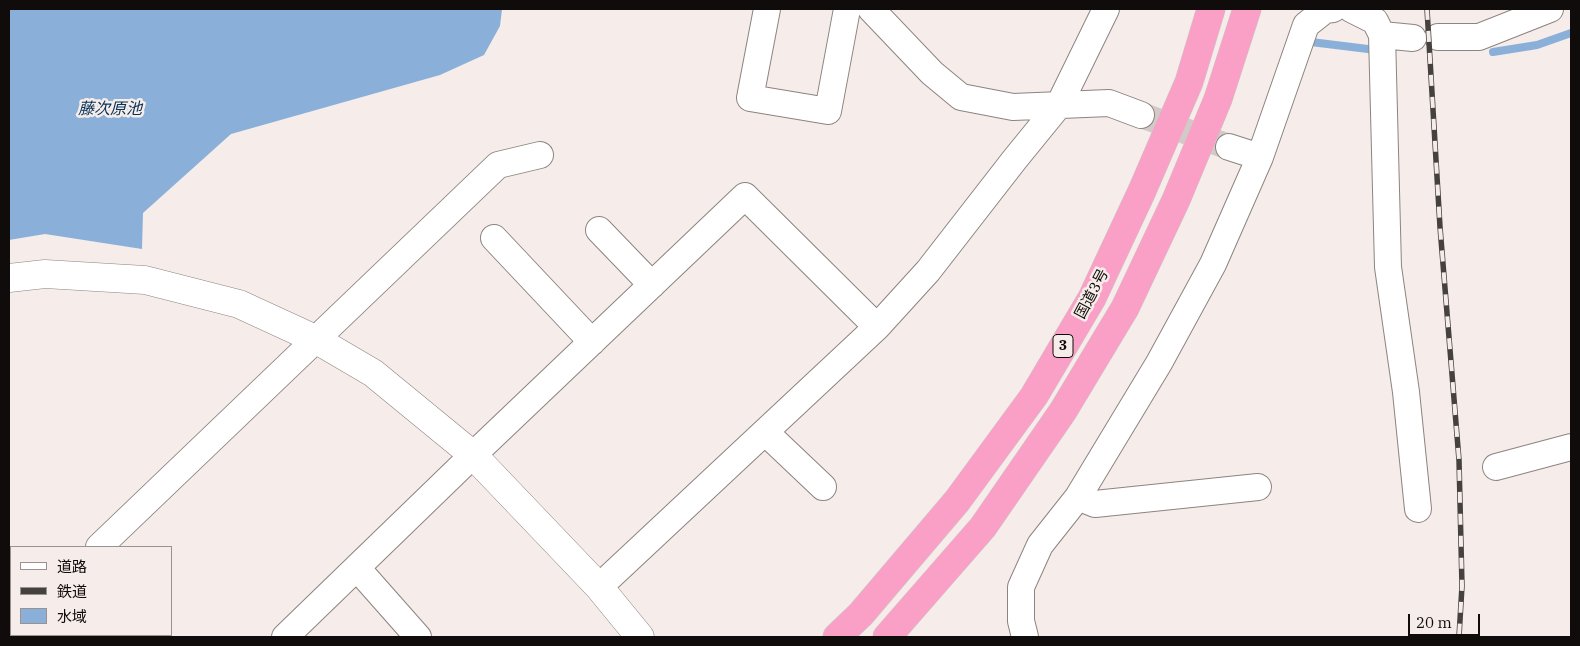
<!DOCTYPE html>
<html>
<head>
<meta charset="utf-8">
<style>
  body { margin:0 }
  #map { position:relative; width:1580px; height:646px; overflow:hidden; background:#f6ece9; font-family:"IBM Plex Serif","Noto Sans JP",serif }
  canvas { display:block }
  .frame { position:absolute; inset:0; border:10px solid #0f0c0b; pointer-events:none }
  .legend { position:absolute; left:10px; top:546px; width:162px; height:90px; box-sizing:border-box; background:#f6ece9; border:1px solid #9a9290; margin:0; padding:6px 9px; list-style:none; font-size:15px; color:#0f0c0b }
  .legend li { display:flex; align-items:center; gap:10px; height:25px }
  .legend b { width:25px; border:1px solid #9a9290 }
  .scale { position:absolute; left:1408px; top:614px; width:72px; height:22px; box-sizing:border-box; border:2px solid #0f0c0b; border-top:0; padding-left:6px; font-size:15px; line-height:18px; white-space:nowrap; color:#0f0c0b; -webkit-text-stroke:4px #f6ece9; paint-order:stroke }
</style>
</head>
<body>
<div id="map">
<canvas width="1580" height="646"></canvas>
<div class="frame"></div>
<ul class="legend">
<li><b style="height:6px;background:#fff"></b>道路</li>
<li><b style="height:6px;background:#45413f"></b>鉄道</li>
<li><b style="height:14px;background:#8ab0da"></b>水域</li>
</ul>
<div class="scale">20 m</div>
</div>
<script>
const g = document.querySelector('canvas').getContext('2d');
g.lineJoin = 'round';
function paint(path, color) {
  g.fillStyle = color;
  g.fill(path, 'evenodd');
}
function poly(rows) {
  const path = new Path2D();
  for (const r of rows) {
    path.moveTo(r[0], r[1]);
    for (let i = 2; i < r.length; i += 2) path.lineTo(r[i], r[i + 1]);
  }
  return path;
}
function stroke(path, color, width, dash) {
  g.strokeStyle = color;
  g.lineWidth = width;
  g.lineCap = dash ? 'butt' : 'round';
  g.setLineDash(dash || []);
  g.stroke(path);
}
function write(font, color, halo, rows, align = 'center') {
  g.font = font + ' "IBM Plex Serif","Noto Sans JP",serif';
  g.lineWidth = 5;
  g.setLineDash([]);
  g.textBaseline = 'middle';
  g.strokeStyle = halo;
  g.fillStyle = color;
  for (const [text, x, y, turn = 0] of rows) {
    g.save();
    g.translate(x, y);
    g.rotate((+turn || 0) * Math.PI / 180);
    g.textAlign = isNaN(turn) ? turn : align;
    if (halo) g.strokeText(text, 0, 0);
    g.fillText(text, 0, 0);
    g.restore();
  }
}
paint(poly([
  [9,9,502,9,500,26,484,55,440,75,231,134,143,213,142,249,45,234,9,240]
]), '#8ab0da');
stroke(poly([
  [1311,42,1376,50],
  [1493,52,1537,45,1571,33]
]), '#8ab0da', 8);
stroke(poly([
  [1141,115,1229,147]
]), '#d3cac8', 26, [26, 13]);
const minor = poly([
  [767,9,750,98,828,111,847,9],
  [871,9,932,73,961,97,1013,107,1109,103,1141,115],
  [1351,9,1375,21,1382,35,1388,267,1406,392,1418,509],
  [1382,35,1413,38],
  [1438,37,1479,37,1550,9],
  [1229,147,1260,157],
  [599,230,652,285],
  [494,238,592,342],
  [765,432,823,487],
  [1496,467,1571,447],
  [1078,497,1095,504,1258,487],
  [99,547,498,165,540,155],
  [357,568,418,637],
  [599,587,877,327,928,271,1015,159,1059,105,1106,9],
  [9,633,11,631],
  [285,637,473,455,745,196,877,327],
  [1025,637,1021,621,1021,587,1040,545,1078,497,1159,363,1213,264,1260,157,1306,25,1325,10,1333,9]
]);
const tertiary = poly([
  [9,278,45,274,145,280,239,304,315,339,373,373,473,455,599,587,640,637]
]);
const trunk = poly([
  [837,637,861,614,957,501,1034,396,1092,298,1142,191,1189,82,1211,9],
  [887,637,983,527,1063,411,1125,308,1176,200,1218,99,1247,9]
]);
stroke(minor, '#8c8481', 28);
stroke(tertiary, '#8c8481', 29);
stroke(trunk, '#cacac9', 29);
stroke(minor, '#fff', 26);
stroke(tertiary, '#fff', 28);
stroke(trunk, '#faa0c6', 28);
const rail = poly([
  [1427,9,1440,227,1459,460,1462,586,1459,637]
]);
stroke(rail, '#45413f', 5.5);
stroke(rail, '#f6ece9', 4, [11]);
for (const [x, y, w] of [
  [1063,346,20]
]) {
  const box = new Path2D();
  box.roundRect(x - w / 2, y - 11.5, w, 23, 4);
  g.fillStyle = '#f6ece9';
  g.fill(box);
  stroke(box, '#0f0c0b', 1);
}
write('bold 14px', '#0f0c0b', null, [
  ["3",1063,346]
]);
write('15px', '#0f0c0b', '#f6ece9', [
  ["国道3号",1092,294,-62]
]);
write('italic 16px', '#063158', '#f6ece9', [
  ["藤次原池",110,109]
]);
</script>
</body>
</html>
